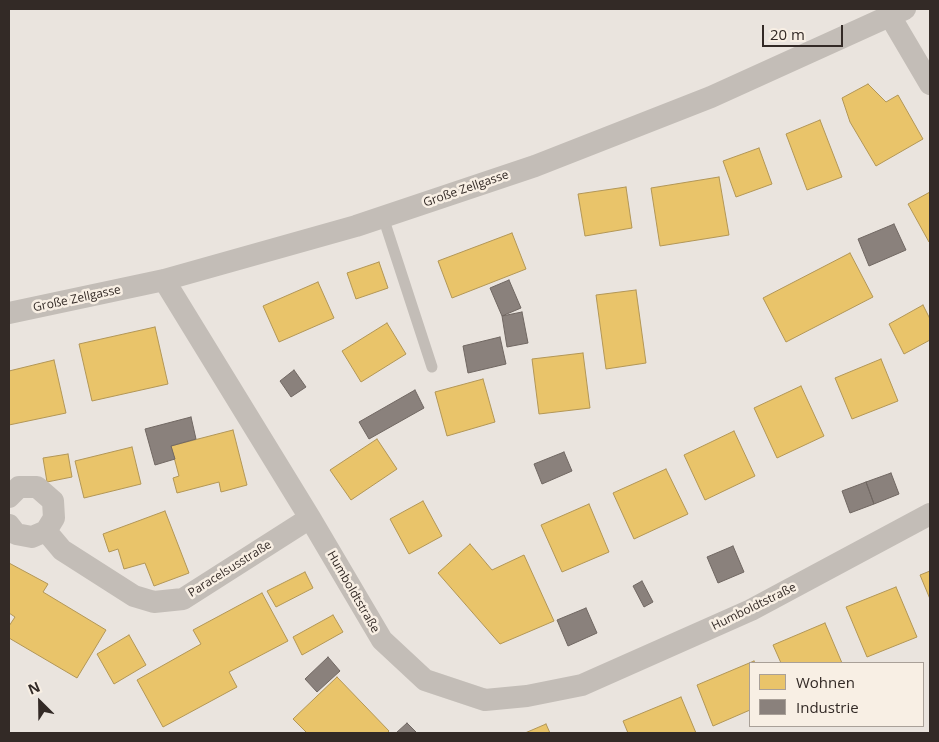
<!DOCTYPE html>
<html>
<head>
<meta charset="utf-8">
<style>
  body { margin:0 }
  #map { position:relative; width:939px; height:742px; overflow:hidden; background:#eae4de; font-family:"Open Sans",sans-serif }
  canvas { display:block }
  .frame { position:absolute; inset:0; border:10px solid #332a26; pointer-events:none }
  .legend { position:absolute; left:749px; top:662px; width:175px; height:65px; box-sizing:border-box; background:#f8efe4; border:1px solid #a9a098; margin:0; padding:6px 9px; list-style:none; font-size:15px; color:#332a26 }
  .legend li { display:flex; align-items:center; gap:10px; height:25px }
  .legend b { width:25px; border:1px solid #a9a098 }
  .north { position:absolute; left:15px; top:677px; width:50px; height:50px; -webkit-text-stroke:4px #f8efe4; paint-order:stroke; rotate:337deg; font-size:14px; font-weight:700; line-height:20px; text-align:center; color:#332a26 }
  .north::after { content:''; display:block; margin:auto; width:18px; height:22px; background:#332a26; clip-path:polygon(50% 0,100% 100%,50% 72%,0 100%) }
  .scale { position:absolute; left:762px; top:25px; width:81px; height:22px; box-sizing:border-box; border:2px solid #332a26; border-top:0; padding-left:6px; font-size:15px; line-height:18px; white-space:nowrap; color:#332a26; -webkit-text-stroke:4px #f8efe4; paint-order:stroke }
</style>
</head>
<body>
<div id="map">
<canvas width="939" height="742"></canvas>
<div class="frame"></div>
<ul class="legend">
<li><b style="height:14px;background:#e9c46a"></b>Wohnen</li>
<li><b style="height:14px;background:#8a817c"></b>Industrie</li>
</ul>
<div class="north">N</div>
<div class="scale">20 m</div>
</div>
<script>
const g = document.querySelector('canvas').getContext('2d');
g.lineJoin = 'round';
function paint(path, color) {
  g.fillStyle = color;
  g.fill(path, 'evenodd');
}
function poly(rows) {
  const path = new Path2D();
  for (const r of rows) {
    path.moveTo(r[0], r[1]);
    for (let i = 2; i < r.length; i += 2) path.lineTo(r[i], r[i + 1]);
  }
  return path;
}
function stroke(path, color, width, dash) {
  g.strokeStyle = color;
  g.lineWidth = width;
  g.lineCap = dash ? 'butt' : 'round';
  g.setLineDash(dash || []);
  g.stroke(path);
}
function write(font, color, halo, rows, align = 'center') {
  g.font = font + ' "Open Sans",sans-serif';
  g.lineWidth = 5;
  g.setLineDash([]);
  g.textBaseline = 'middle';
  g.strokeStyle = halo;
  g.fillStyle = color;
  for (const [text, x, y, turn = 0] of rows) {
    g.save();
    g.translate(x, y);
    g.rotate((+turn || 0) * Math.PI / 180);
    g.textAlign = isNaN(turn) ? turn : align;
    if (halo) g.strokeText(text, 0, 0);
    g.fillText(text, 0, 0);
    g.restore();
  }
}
const homes = poly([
  [868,84,886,102,898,95,923,139,876,166,850,122,842,98,868,84],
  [820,120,842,177,807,190,786,134,820,120],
  [759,148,772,184,736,197,723,161,759,148],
  [719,177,729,235,660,246,651,188,719,177],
  [626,187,632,228,585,236,578,194,626,187],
  [930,192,930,241,929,242,908,204,930,192],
  [512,233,526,269,452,298,438,261,512,233],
  [850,253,873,297,786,342,763,298,850,253],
  [379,262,388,288,356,299,347,273,379,262],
  [318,282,334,318,279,342,263,306,318,282],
  [636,290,646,363,606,369,596,295,636,290],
  [923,305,930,319,930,340,904,354,889,324,923,305],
  [387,323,406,354,361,382,342,351,387,323],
  [155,327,168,384,92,401,79,344,155,327],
  [583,353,590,408,539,414,532,359,583,353],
  [881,359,898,401,852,419,835,378,881,359],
  [54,360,66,413,9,425,9,371,54,360],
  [483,379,495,422,447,436,435,392,483,379],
  [801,386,824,436,777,458,754,408,801,386],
  [233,430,247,485,221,492,219,482,177,493,173,478,179,476,171,446,233,430],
  [734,431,755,476,705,500,684,455,734,431],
  [377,439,397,469,351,500,330,470,377,439],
  [132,447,141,484,84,498,75,461,132,447],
  [68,454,72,477,47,482,43,458,68,454],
  [666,469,688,514,634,539,613,493,666,469],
  [423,501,442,536,409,554,390,519,423,501],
  [589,504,609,552,562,572,541,525,589,504],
  [165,511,189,573,154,586,145,563,124,569,118,549,109,552,103,534,165,511],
  [470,544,492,570,524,555,554,621,500,644,438,573,470,544],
  [9,563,48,584,43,592,106,630,77,678,9,638,9,626,15,617,9,613,9,563],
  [930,571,930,599,920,575,930,571],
  [305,572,313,588,276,607,267,591,305,572],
  [896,587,917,637,867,657,846,607,896,587],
  [262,593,288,641,229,672,237,687,163,727,137,680,201,644,193,630,262,593],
  [333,615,343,632,302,655,293,637,333,615],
  [825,623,842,663,781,663,773,645,825,623],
  [129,635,146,665,114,684,97,654,129,635],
  [754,661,755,663,750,663,750,710,713,726,697,685,754,661],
  [337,677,389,731,387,733,307,733,293,719,337,677],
  [681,697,696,733,628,733,623,721,681,697],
  [546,724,550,733,525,733,546,724]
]);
paint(homes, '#e9c46a');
stroke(homes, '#b29656', 1);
const industry = poly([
  [894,224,906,250,869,266,858,239,894,224],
  [509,280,521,308,502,316,490,288,509,280],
  [522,312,528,343,507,347,502,316,522,312],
  [500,337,506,364,468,373,463,346,500,337],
  [294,370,306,387,291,397,280,381,294,370],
  [415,390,424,408,369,439,359,422,415,390],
  [191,417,196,439,171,446,175,459,155,465,145,429,191,417],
  [564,452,572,471,542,484,534,464,564,452],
  [891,473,899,494,874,504,866,482,891,473],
  [866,482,874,504,850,513,842,491,866,482],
  [733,546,744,572,718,583,707,557,733,546],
  [642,581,653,602,644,607,633,586,642,581],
  [586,608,597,633,568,646,557,620,586,608],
  [328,657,340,671,317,692,305,679,328,657],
  [407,723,417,733,396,733,407,723]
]);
paint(industry, '#8a817c');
stroke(industry, '#706762', 1);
stroke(poly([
  [383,217,432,367]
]), '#c3bdb7', 11);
stroke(poly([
  [890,16,930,84],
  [164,280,310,518,382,640,425,680,485,700,527,696,582,685,751,610,930,514],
  [9,313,164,280,356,226,535,166,711,97,905,9],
  [9,497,19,487,37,487,53,501,54,518,46,531,32,537,16,534,9,525],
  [46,531,62,550,134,596,154,602,183,599,310,518]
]), '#c3bdb7', 22);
write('12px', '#332a26', '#f8efe4', [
  ["Große Zellgasse",466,189,-19],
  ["Große Zellgasse",77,299,-12],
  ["Paracelsusstraße",230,569,-32],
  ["Humboldtstraße",353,592,60],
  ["Humboldtstraße",754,607,-26]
]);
</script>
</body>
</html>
